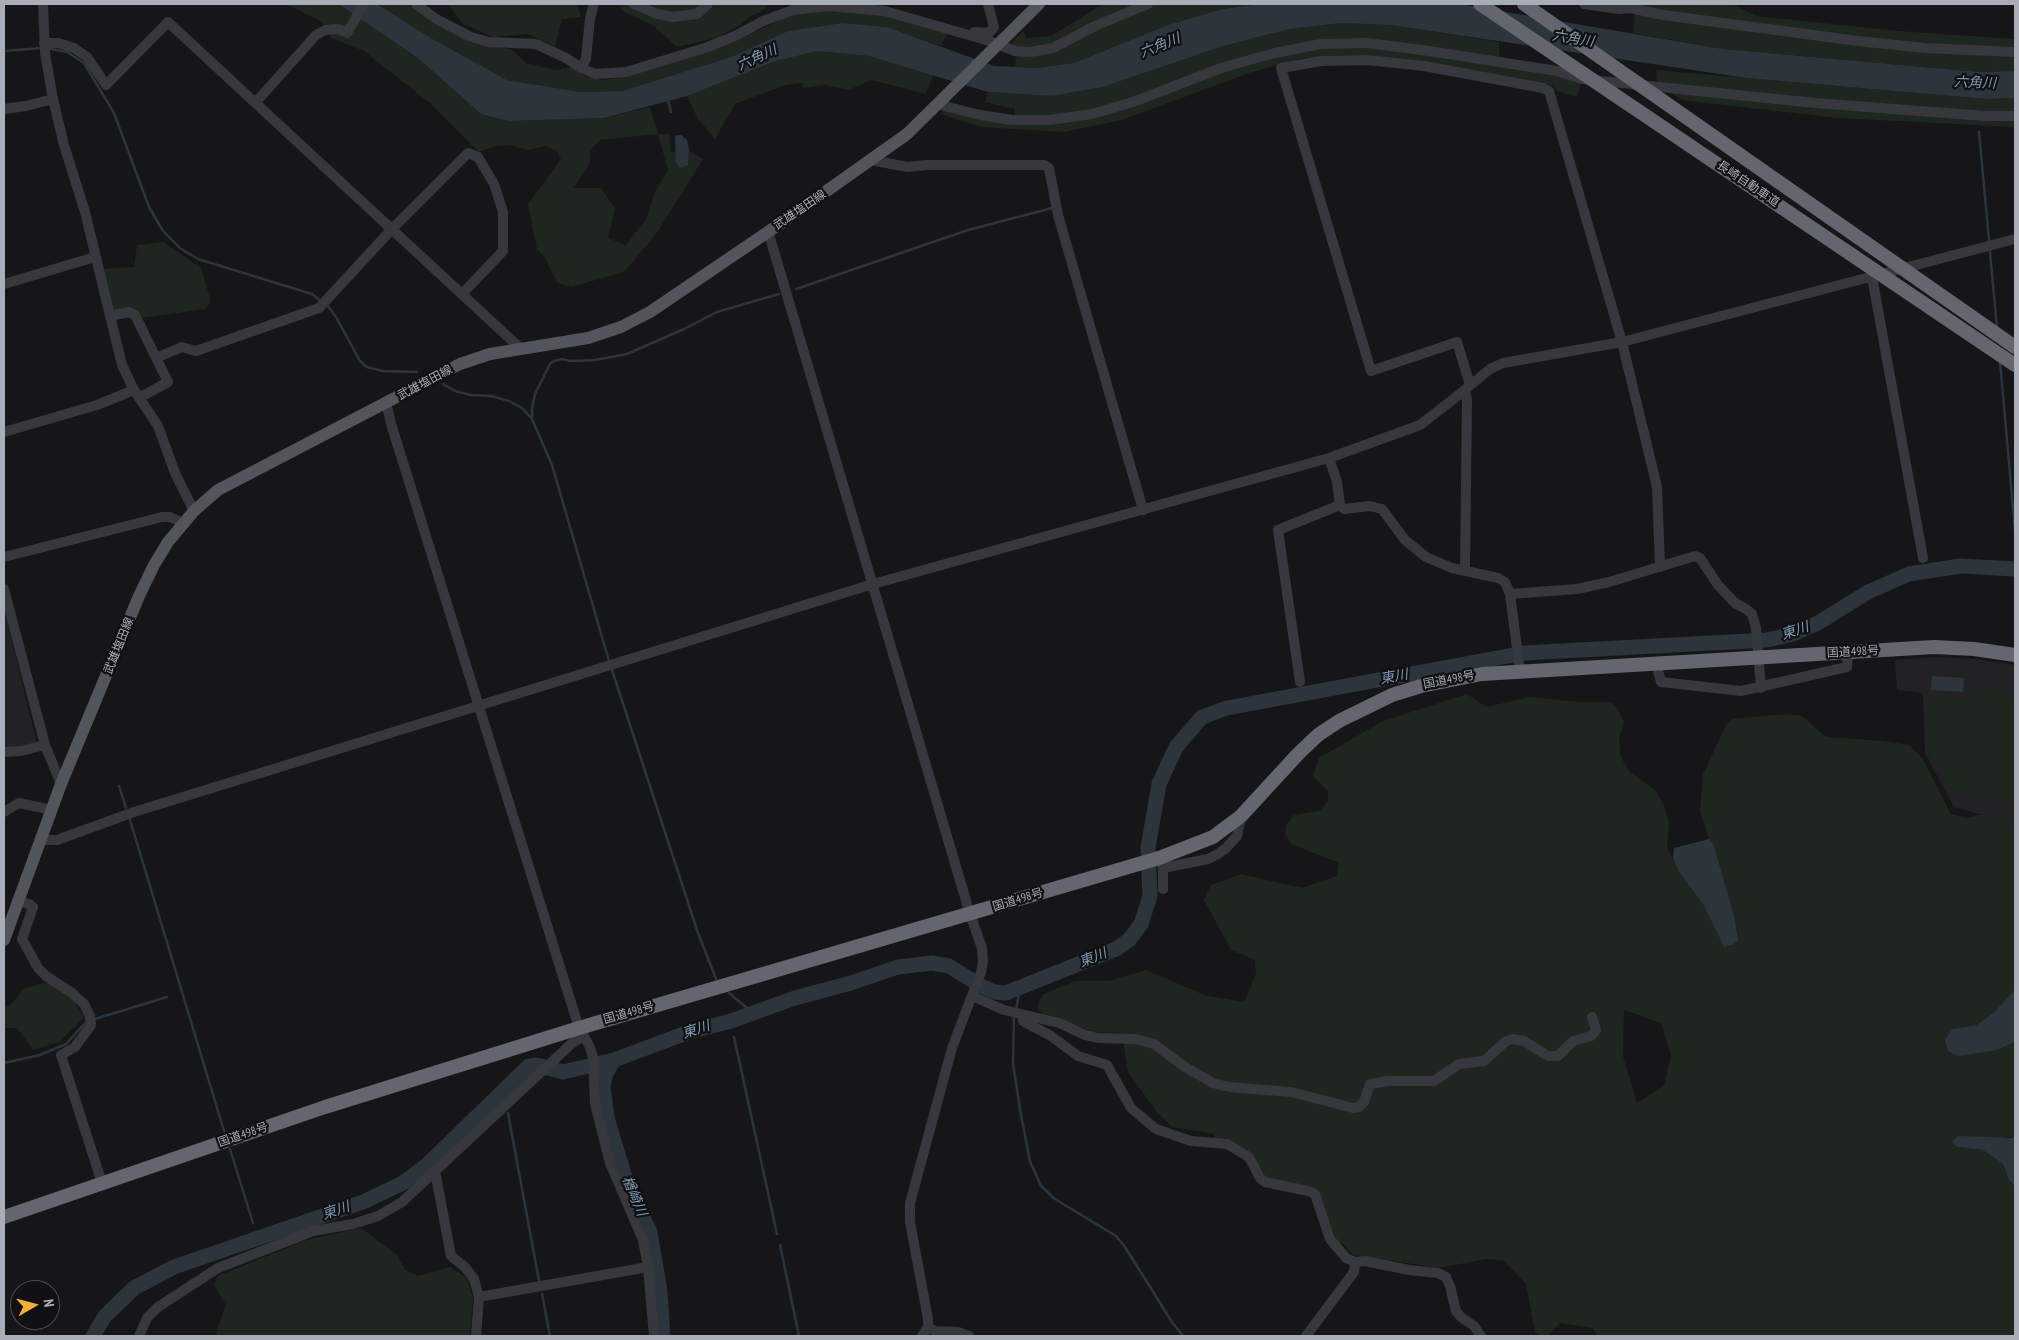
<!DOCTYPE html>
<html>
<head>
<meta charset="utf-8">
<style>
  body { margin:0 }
  #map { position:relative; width:2019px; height:1340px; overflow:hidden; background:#161618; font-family:"PT Sans Narrow",sans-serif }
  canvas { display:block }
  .frame { position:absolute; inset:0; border:5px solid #a8adb8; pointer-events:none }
  .north { position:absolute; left:10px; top:1280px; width:50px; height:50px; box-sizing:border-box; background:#111113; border:1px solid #4d4f55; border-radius:50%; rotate:82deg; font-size:14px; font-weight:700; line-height:20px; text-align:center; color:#a8adb8 }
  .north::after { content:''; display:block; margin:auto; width:18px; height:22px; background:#f2b134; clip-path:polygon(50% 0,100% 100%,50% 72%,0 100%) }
</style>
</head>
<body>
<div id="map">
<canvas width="2019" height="1340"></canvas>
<div class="frame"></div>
<div class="north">N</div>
</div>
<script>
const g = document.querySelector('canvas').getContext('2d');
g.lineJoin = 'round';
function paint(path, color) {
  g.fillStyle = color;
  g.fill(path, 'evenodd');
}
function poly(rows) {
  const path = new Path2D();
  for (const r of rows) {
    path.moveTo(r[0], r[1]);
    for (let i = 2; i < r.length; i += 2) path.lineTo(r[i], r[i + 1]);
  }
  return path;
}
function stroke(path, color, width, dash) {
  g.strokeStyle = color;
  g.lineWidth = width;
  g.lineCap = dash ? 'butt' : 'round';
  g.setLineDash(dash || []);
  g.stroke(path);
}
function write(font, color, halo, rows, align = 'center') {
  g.font = font + ' "PT Sans Narrow","Noto Sans JP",sans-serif';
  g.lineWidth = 4.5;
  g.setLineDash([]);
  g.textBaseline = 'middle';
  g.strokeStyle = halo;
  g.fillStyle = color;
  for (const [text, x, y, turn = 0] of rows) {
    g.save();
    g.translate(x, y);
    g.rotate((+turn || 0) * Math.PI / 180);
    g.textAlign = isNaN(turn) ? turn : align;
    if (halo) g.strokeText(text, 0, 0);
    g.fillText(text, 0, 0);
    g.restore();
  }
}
paint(poly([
  [4,610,37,743,18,747,4,748],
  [1934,657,1977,659,2015,665,2015,824,1954,807,1925,753,1923,693,1897,690,1895,660]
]), '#222225');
paint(poly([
  [286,4,339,4,419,59,481,114,509,121,604,118,650,107,658,134,669,134,671,152,677,152,676,162,688,164,689,150,703,159,656,234,624,272,571,287,557,283,544,256,537,249,528,204,561,159,557,151,545,146,529,150,509,145,496,146,479,152,431,104,364,51,331,38,321,21],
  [658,134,668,170,655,192,646,219,626,245,608,238,615,208,601,188,574,188,590,162,590,151,600,140],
  [377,4,408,4,437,25,472,43,511,49,526,63,556,70,572,67,586,77,603,80,628,76,738,40,788,16,824,9,885,14,947,34,941,46,887,27,842,23,788,31,731,57,622,91,581,92,507,80,431,38],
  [448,4,577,4,581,17,562,19,555,47,528,34,493,37,463,24],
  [618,4,768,4,763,11,751,16,740,25,716,38,677,47,654,26,624,12],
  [1103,4,1260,4,1222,9,1168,25,1074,63,1036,68,1015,67,1017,48,1009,45,1023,31,1026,38,1051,36],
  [1636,4,1732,4,1756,16,1898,31,2015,39,2015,71,1979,72,1723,49,1633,33],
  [1341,23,1390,25,1499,42,1499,66,1556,74,1581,83,1577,97,1557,91,1552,85,1424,62,1355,55,1299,59,1249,73,1122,120,1064,132,980,127,941,114,944,109,1015,123,1015,109,985,102,988,92,1053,96,1103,87,1223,46,1290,29],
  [818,51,869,56,933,75,926,94,871,80,849,90,825,85,803,88,802,83,785,85,735,104,715,139,698,119,687,96,776,61],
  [1656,70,1986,99,2015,98,2015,127,1838,118,1681,100,1657,81],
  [163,242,201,268,211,302,205,309,141,318,134,308,112,313,103,269,134,267,137,245],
  [1971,685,2015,697,2015,805,1951,788,1929,754,1928,695,1968,699],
  [1467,694,1486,707,1530,697,1580,702,1610,702,1617,708,1624,722,1619,740,1621,757,1629,771,1656,791,1664,806,1669,823,1667,847,1679,872,1703,904,1724,947,1713,843,1709,839,1700,811,1703,774,1726,725,1733,719,1785,714,1802,716,1826,737,1884,741,1909,745,1923,759,1951,814,1965,818,1984,814,2015,821,2015,990,1994,1012,1977,1025,1952,1029,1997,1050,2015,1042,2015,1136,1957,1147,1983,1150,2003,1164,2009,1180,2015,1186,2015,1336,1598,1336,1592,1328,1560,1323,1548,1336,1541,1336,1535,1332,1526,1284,1504,1261,1487,1259,1439,1268,1353,1255,1341,1242,1337,1242,1319,1193,1266,1178,1252,1155,1214,1138,1214,1134,1172,1127,1156,1111,1128,1072,1122,1033,1093,1032,1065,1021,1044,1016,1038,1008,1039,1001,1044,994,1075,981,1109,981,1146,970,1207,996,1244,1002,1256,974,1255,960,1231,950,1204,900,1211,885,1241,874,1302,888,1337,876,1339,863,1291,844,1285,834,1286,825,1294,815,1319,811,1328,802,1328,791,1313,776,1319,758,1383,721],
  [1624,1010,1661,1023,1671,1055,1664,1086,1637,1103,1623,1056],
  [48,982,73,1000,84,1017,61,1041,33,1050,17,1028,4,1028,4,1005,10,1006,23,989],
  [361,1228,397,1255,405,1270,418,1276,450,1267,467,1278,473,1298,470,1336,217,1336,216,1332,226,1305,214,1285,218,1276,303,1241]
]), '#1e261f');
paint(poly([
  [339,4,377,4,431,38,507,80,581,92,622,91,731,57,788,31,842,23,887,27,994,66,1036,68,1074,63,1168,25,1222,9,1260,4,1459,4,1723,49,1979,72,2015,71,2015,98,1986,99,1747,78,1390,25,1341,23,1290,29,1223,46,1103,87,1053,96,988,92,869,56,818,51,776,61,687,96,604,118,509,121,481,114,419,59],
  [678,135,681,135,687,140,689,150,688,165,680,168,676,162,675,136],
  [1932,676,1964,678,1963,692,1931,690],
  [1709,839,1713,843,1734,916,1738,941,1732,945,1724,947,1703,904,1679,872,1673,858,1674,848],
  [2015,990,2015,1042,1997,1050,1958,1056,1948,1051,1945,1040,1952,1029,1977,1025,1994,1012],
  [1958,1136,2011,1138,2015,1136,2015,1186,2009,1180,2003,1164,1983,1150,1957,1147,1952,1142]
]), '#2c353c');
stroke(poly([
  [46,48,67,52,84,63,114,113,149,207,163,231,180,248,198,259,312,294,322,302],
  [4,51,41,48],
  [668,100,671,112],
  [1979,132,1989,240],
  [1990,252,1997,328],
  [796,289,968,230,1052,208],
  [327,305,336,317,360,361,367,367,383,371,417,372],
  [2000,361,2015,531],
  [443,384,455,391,471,395,491,396,509,401,522,408,532,419,552,465,609,661],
  [532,417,532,408,535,394,550,364,554,361,562,359,570,361,595,360,627,354,684,329,717,312,779,294],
  [611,667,698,933,716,979],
  [119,786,126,808],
  [130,820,224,1131],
  [729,993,753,1013],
  [1016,1010,1020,988],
  [1014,1015,1013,1064,1021,1115,1030,1161,1041,1186,1055,1199,1116,1236,1125,1247,1172,1322,1183,1336],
  [95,1019,167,997],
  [734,1037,777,1234],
  [4,1063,40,1055,66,1044,85,1023],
  [508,1113,539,1281],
  [230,1149,253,1223],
  [256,1234,257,1238],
  [780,1245,799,1336],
  [542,1294,550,1336]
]), '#2c353c', 2.5);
stroke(poly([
  [614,1060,606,1073,603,1086,607,1118,627,1184,650,1232,660,1291,663,1336],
  [93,1336,105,1316,134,1288,174,1267,363,1202,403,1183,427,1165,529,1066,537,1065,563,1072,614,1060,689,1032,731,1021,795,998,851,983,898,967,932,963,949,966,981,986,994,992,1006,993,1116,949,1129,940,1141,924,1150,896,1148,848,1159,784,1176,747,1202,717,1227,708,1524,653,1767,640,1793,634,1818,623,1868,592,1909,574,1960,566,2015,569]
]), '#2c353c', 15);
stroke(poly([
  [43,4,45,53,53,99,64,145,85,212,122,365,134,390,158,426,175,473,194,511],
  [416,4,436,19,471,37,489,42,536,44,566,58,581,68,595,74,626,72,705,48,737,35,763,21,793,10,828,6,885,11,986,40,1015,51,1030,52,1053,48,1095,26,1148,4],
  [634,4,657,14,673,17,697,14,708,4],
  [1584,4,1619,9,1630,8,1663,15,1858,41,1925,48,2015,52],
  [974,32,989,33,994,27,988,4],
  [44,43,58,43,74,48,87,57,106,85,168,22,520,348],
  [581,68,586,59,590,18,594,4],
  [256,102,316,35,325,30,338,29,347,33,364,4],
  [937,104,980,115,1012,120,1050,120,1092,114,1133,102,1224,67,1275,53,1321,44,1367,43,1429,51,1557,71,1582,79,1815,103,1985,116,2015,116],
  [4,109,26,106,53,99],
  [871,160,907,167,927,165,1044,165,1049,168,1058,215,1143,510],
  [768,231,970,914,982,948,983,962,981,972,952,1048,910,1203,910,1222,928,1319,928,1327,922,1336],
  [1872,277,1923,558],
  [4,284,95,257],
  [110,316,129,312,135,315,168,382,139,398],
  [158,357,182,347,196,351,319,308,392,229,468,153,478,157,494,184,503,212,503,251,462,294],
  [1470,385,1457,342,1371,371,1281,68,1322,61,1367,60,1424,66,1543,88,1549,91,1622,342,1657,487,1660,567],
  [1467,388,1490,369,1503,363,1622,342,2015,239],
  [386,403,392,427,579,1028,589,1045,593,1057,595,1104,610,1163,643,1240,648,1267,654,1336],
  [4,432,97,405,134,390],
  [1329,458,1337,482,1340,505],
  [1340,505,1344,509,1370,506,1382,509,1405,540,1426,557,1452,568,1498,578,1505,582,1510,594,1520,671],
  [4,557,162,517,170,517,183,523],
  [4,589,45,745,61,784],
  [1510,594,1577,589,1609,582,1695,556,1700,558,1718,585,1735,603,1746,609,1752,614,1756,628,1761,688],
  [1656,663,1661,682,1741,691,1847,667,1848,652],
  [1300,682,1278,530,1340,505],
  [4,752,21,751,45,745],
  [4,812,19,803,52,810],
  [41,840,57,840,134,812,225,784,873,584,1329,458,1420,425,1465,390,1467,400,1465,571],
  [1159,858,1163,868,1208,859,1218,854,1226,848,1237,836,1241,816],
  [1163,889,1163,868],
  [19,901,29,904,33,907,22,939,38,968,46,976,72,993,84,1004,90,1016,91,1025,75,1047,61,1055,102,1183],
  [972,996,1004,1010,1059,1023,1085,1035,1098,1038,1136,1039,1154,1044,1185,1067,1213,1083,1229,1087,1291,1092,1353,1108,1359,1107,1364,1102,1370,1084,1388,1081,1434,1081,1459,1064,1484,1061,1505,1042,1512,1039,1524,1041,1548,1056,1558,1056,1573,1041,1591,1036,1594,1033,1596,1030,1592,1017],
  [1023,1015,1023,1021,1051,1036,1078,1056,1107,1065,1131,1108,1156,1129,1191,1141,1227,1144,1249,1157,1260,1178,1265,1182,1308,1191,1315,1194,1330,1239,1346,1258,1355,1262,1365,1261,1409,1270,1438,1273,1446,1277,1450,1286,1456,1311,1461,1317,1474,1326,1481,1336],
  [435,1171,451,1256,465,1267,474,1279,479,1297,476,1336],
  [479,1297,648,1267],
  [928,1327,935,1331,958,1332,969,1336],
  [139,1336,147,1318,158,1307,218,1268,313,1231,353,1224,378,1216,402,1202,571,1044,583,1036],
  [1306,1336,1354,1272,1355,1262]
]), '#37383d', 10);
stroke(poly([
  [4,940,61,784,139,596,154,565,168,542,194,511,218,490,460,364,490,354,588,338,621,327,650,312,790,217,907,134,1039,4]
]), '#53555c', 12);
stroke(poly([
  [4,1217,325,1107,579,1028,1159,858,1213,837,1241,816,1298,754,1318,735,1339,721,1392,695,1421,686,1482,674,1934,647,1974,649,2015,655]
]), '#63666e', 14);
stroke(poly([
  [1480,4,2015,365],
  [1524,4,2015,347]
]), '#63666e', 14);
write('12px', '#a8adb8', '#111113', [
  ["長崎自動車道",1748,184,34],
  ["武雄塩田線",800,210,-34],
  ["武雄塩田線",425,383,-28],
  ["武雄塩田線",119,646,-68],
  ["国道498号",1853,652,-3],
  ["国道498号",1449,680,-11],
  ["国道498号",1018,900,-17],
  ["国道498号",629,1013,-16],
  ["国道498号",243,1135,-19]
]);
write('italic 14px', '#7f9bb3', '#111113', [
  ["六角川",1573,39,9],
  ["六角川",1160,46,-22],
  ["六角川",757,58,-25],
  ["六角川",1975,83,2],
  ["東川",1795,631,-18],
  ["東川",1394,677,-10],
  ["東川",1093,958,-22],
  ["東川",696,1030,-18],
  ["楢崎川",634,1196,67],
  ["東川",336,1211,-19]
]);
</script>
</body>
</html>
